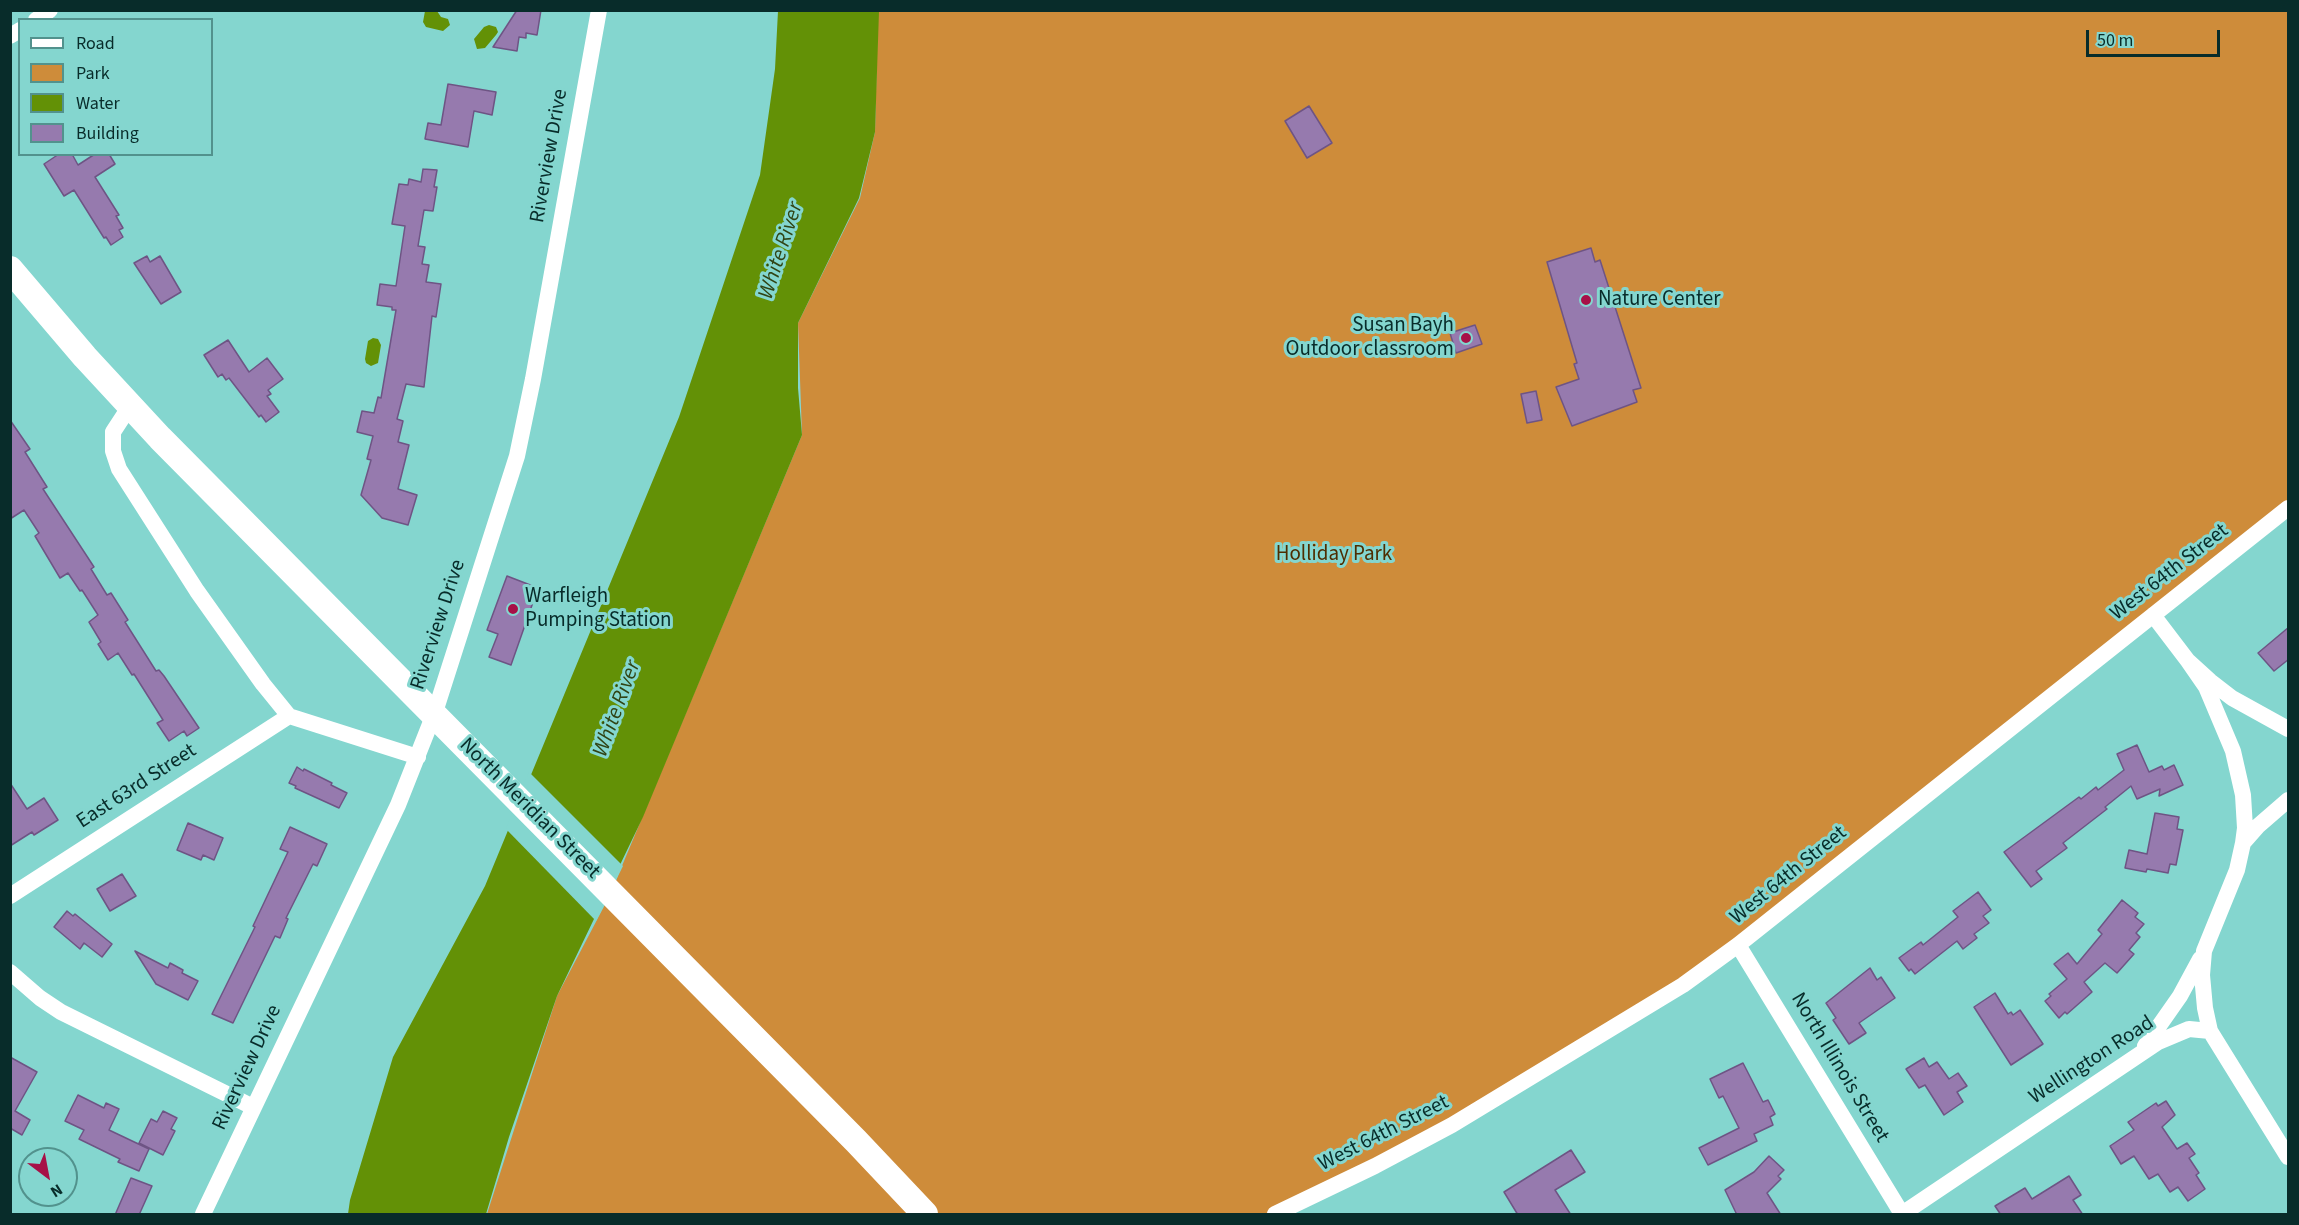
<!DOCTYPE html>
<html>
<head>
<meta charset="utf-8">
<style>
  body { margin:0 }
  #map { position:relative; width:2299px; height:1225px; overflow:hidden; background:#84d6cf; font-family:"Source Sans 3",sans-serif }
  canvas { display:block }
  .frame { position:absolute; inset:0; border:12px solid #082c2a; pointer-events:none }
  .legend { position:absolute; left:18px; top:18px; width:195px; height:138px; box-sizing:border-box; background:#84d6cf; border:2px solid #52928d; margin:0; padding:8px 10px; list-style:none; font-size:18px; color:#082c2a }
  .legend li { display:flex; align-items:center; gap:12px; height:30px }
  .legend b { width:30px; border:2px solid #52928d }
  .north { position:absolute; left:18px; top:1147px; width:60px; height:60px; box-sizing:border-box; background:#84d6cf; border:2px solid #52928d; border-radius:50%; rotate:148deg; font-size:16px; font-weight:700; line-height:24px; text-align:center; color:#082c2a }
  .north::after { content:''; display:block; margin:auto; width:21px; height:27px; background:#a71147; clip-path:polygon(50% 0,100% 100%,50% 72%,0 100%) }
  .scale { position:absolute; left:2086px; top:30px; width:134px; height:27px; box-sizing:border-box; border:3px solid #082c2a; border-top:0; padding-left:8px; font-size:18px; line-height:21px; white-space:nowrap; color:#082c2a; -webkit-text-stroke:4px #84d6cf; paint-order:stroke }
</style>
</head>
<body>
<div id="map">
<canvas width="2299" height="1225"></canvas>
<div class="frame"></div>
<ul class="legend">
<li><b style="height:8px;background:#fff"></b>Road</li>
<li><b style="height:16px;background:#ce8c3a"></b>Park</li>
<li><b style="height:16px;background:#639106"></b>Water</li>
<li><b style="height:16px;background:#967aae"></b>Building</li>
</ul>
<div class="north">N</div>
<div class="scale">50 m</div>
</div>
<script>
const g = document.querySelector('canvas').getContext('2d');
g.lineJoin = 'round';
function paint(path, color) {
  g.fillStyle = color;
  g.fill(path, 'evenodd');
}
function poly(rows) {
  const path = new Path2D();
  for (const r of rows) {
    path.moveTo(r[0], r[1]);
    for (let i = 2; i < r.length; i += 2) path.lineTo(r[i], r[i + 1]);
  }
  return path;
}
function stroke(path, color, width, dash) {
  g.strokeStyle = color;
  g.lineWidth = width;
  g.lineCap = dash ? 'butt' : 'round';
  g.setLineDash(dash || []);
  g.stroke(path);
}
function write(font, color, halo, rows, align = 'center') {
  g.font = font + ' "Source Sans 3",sans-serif';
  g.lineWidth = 6;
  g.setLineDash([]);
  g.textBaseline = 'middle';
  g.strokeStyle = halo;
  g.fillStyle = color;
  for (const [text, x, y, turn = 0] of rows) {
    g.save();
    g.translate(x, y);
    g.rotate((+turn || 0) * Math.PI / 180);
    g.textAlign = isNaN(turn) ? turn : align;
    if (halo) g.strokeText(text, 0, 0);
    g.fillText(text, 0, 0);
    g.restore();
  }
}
paint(poly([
  [878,11,2288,11,2288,507,1738,945,1486,1106,1270,1214,487,1214,557,996,609,897,802,435,798,323,860,198,875,132]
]), '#ce8c3a');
paint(poly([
  [425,11,437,11,441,17,448,19,450,25,443,31,426,27,423,22],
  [778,11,879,11,875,132,859,198,798,323,798,388,802,435,643,817,557,996,509,1137,486,1214,348,1214,350,1200,393,1057,485,886,679,417,760,175,775,69],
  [489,25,496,27,498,32,496,35,485,48,477,49,474,39,484,27],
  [373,338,378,339,381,345,378,363,371,366,366,363,365,359,368,341]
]), '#639106');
paint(poly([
  [529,772,623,866,596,921,506,829]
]), '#84d6cf');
const building = poly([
  [517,10,541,10,537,35,526,33,526,38,519,37,517,51,493,47,517,10],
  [448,84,496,92,492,115,474,111,468,147,425,139,428,123,441,125,448,84],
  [1309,106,1332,143,1307,158,1285,121,1309,106],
  [59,154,72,154,78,165,95,154,109,154,115,164,95,177,119,215,116,216,123,228,119,230,123,237,111,245,106,237,104,238,74,190,64,196,44,164,59,154],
  [423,169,437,170,434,187,437,187,433,211,424,210,418,246,425,247,422,264,429,265,426,282,441,284,436,317,432,316,424,387,406,384,397,419,403,421,398,442,409,445,398,489,417,495,408,525,382,518,361,495,371,460,367,459,373,436,357,432,362,411,374,413,378,397,381,398,396,310,392,310,392,307,377,305,380,284,396,286,405,226,392,224,399,184,408,185,409,179,421,182,423,169],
  [1591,248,1595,262,1600,260,1641,388,1633,390,1637,402,1572,426,1556,387,1579,379,1574,364,1577,363,1547,262,1591,248],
  [147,256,150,262,160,256,181,292,161,304,134,263,147,256],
  [1475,325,1482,344,1456,353,1450,333,1475,325],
  [228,340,249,372,267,358,283,379,268,390,271,394,267,396,279,412,266,422,261,415,259,417,229,378,226,380,222,374,218,377,204,355,228,340],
  [1536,391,1542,420,1527,423,1521,394,1536,391],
  [10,420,30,449,25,452,47,487,43,489,94,567,91,569,107,595,111,593,128,620,125,622,156,671,159,670,164,676,199,728,187,736,184,731,169,741,157,723,163,720,134,674,132,675,118,653,108,660,98,644,101,642,89,622,98,615,82,590,80,591,68,573,60,578,35,536,39,533,24,510,10,519,10,420],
  [507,576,538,588,511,665,489,657,498,634,487,630,507,576],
  [2289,627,2289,659,2274,671,2258,653,2289,627],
  [2137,745,2149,772,2162,766,2164,770,2174,765,2183,785,2159,796,2160,789,2137,799,2131,786,2105,807,2107,809,2063,843,2067,848,2036,871,2042,879,2031,887,2004,852,2079,797,2081,799,2096,787,2098,790,2124,770,2117,754,2137,745],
  [297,767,303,771,304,769,332,783,331,785,347,793,339,808,295,788,296,786,289,783,297,767],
  [10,783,27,809,44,798,58,820,34,835,32,832,10,846,10,783],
  [2155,813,2179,817,2177,829,2183,830,2176,865,2170,864,2168,873,2147,869,2146,872,2125,868,2129,850,2147,854,2155,813],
  [188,823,223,838,214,860,203,855,201,860,177,850,188,823],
  [290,827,327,844,317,866,313,864,286,918,288,919,280,938,275,936,233,1023,212,1014,255,927,253,926,288,852,280,849,290,827],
  [122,874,136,896,110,911,97,889,122,874],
  [1978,892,1991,910,1983,916,1989,923,1974,934,1977,938,1963,949,1957,941,1915,974,1911,969,1909,971,1899,958,1921,942,1923,945,1958,917,1953,911,1978,892],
  [2122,900,2138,913,2135,917,2144,924,2136,933,2140,937,2129,950,2134,954,2117,973,2105,963,2084,982,2092,992,2067,1014,2065,1012,2059,1018,2045,1001,2051,996,2049,994,2067,979,2054,964,2068,953,2077,964,2102,934,2098,930,2122,900],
  [67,911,73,916,75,914,112,944,102,957,84,943,80,949,54,927,67,911],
  [135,951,168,968,170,963,183,970,182,973,198,981,188,1000,156,984,135,951],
  [1870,968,1877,980,1881,977,1895,998,1859,1023,1866,1033,1849,1044,1833,1020,1836,1018,1826,1003,1870,968],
  [1995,993,2008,1014,2011,1012,2013,1015,2020,1010,2043,1044,2011,1065,1974,1007,1995,993],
  [10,1057,37,1072,15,1111,30,1120,22,1135,10,1128,10,1057],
  [1924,1058,1929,1067,1937,1062,1949,1079,1958,1073,1967,1086,1957,1092,1963,1102,1944,1115,1925,1085,1919,1088,1906,1069,1924,1058],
  [1743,1063,1763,1102,1768,1100,1775,1114,1770,1117,1773,1125,1754,1134,1757,1141,1708,1165,1699,1148,1739,1128,1723,1096,1719,1098,1710,1079,1743,1063],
  [78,1095,104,1108,106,1103,119,1109,109,1130,149,1149,139,1171,118,1162,120,1159,79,1139,84,1130,65,1121,78,1095],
  [2166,1101,2175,1115,2162,1127,2177,1149,2187,1143,2195,1154,2189,1158,2199,1173,2196,1175,2205,1189,2188,1201,2178,1187,2170,1192,2158,1174,2149,1179,2134,1156,2121,1164,2110,1146,2134,1130,2128,1122,2156,1103,2158,1106,2166,1101],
  [163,1111,177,1118,171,1129,175,1131,163,1155,139,1143,151,1119,157,1122,163,1111],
  [1571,1150,1585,1172,1555,1190,1571,1215,1518,1215,1504,1192,1571,1150],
  [1769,1156,1784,1170,1778,1176,1781,1179,1767,1193,1781,1215,1737,1215,1725,1190,1754,1172,1769,1156],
  [2069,1176,2081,1195,2073,1200,2083,1215,2001,1215,1995,1206,2025,1188,2032,1199,2069,1176],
  [131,1178,152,1186,139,1215,115,1215,131,1178]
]);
paint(building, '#967aae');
stroke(building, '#6e5484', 1.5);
stroke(poly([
  [36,20,50,10],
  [10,36,20,30],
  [130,406,113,432,113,451,119,469,197,591,263,684,289,716,418,757],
  [2153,615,2188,661,2210,681,2232,698,2288,729],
  [2188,661,2206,687,2233,751,2243,795,2245,828,2243,843],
  [2288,800,2258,826,2243,843,2237,870,2204,951,2202,975,2205,1008,2210,1031,2288,1157],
  [10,896,289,716],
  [1738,945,1902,1214],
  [10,972,40,998,61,1012,253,1107],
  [2145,1046,2180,996,2200,959],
  [203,1214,398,805,436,709,517,456,533,379,599,10],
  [1275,1214,1375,1166,1452,1125,1683,985,1738,945,2288,508],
  [1902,1214,2158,1042,2189,1029,2210,1031]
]), '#fff', 16);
stroke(poly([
  [10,269,85,357,160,438,856,1141,925,1214]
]), '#fff', 26);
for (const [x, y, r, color] of [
  [1586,300,6,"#a71147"],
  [1466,338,6,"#a71147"],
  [513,609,6,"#a71147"]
]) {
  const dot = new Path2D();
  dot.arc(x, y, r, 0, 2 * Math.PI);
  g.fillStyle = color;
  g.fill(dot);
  stroke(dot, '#84d6cf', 2);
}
write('21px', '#082c2a', '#84d6cf', [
  ["Riverview Drive",550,156,-80],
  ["West 64th Street",2170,573,-38],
  ["Riverview Drive",439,625,-72],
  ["East 63rd Street",137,787,-33],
  ["North Meridian Street",529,809,45],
  ["West 64th Street",1789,876,-39],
  ["Wellington Road",2092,1061,-33],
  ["Riverview Drive",248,1068,-65],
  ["North Illinois Street",1839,1068,59],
  ["West 64th Street",1384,1134,-27]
]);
write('21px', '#082c2a', '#84d6cf', [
  ["Nature Center",1598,300],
  ["Susan Bayh",1454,326,"right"],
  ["Outdoor classroom",1454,350,"right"],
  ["Warfleigh",525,597],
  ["Pumping Station",525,621]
], 'left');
write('21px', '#4e2d00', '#84d6cf', [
  ["Holliday Park",1334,555]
]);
write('italic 22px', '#304415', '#84d6cf', [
  ["White River",782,251,-72],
  ["White River",618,709,-70]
]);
</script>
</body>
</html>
